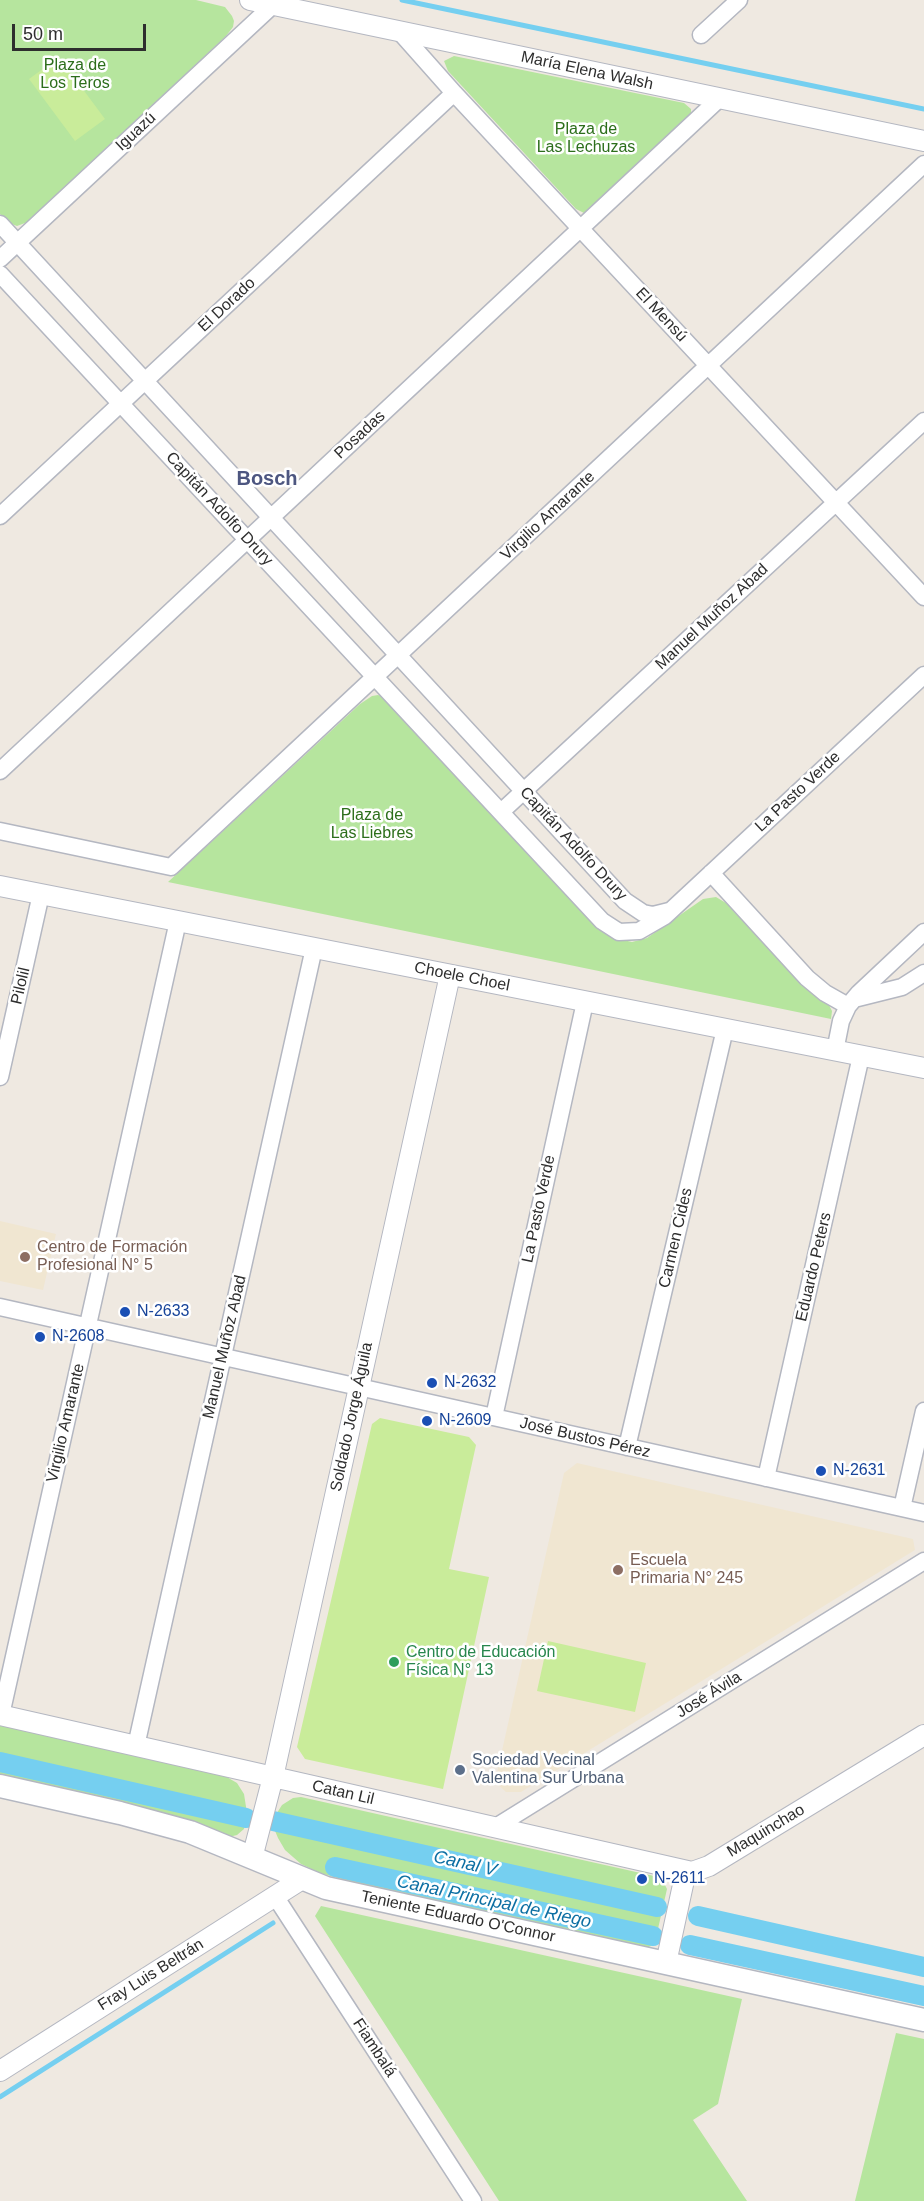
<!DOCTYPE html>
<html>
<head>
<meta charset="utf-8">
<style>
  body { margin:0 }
  #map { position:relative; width:924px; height:2201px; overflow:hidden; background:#efe9e1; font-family:Arial,sans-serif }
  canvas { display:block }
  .scale { position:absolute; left:12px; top:24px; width:134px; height:27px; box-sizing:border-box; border:3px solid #2e2e2e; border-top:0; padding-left:8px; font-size:18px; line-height:21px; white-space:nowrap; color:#2e2e2e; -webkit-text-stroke:4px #fff; paint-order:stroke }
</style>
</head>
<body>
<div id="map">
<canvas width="924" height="2201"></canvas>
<div class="scale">50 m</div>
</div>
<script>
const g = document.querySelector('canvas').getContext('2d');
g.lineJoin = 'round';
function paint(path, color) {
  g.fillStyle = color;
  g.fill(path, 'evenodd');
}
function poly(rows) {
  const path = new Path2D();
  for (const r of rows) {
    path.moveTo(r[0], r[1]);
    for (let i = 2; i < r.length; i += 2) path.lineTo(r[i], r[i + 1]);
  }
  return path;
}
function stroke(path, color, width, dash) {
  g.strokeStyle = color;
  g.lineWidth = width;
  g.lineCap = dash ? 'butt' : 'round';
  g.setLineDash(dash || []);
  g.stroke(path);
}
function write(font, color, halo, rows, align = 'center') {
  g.font = font + ' Arial,sans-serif';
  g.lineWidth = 5;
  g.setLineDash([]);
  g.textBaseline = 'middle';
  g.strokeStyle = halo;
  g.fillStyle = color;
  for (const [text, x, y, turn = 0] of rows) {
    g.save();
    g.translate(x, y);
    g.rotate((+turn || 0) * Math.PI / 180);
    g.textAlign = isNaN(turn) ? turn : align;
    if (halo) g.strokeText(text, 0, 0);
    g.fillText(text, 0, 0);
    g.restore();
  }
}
paint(poly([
  [0,1221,56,1234,43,1290,0,1281],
  [577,1463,913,1539,915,1550,521,1792,506,1792,495,1782,564,1473]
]), '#f0e6d1');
paint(poly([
  [0,0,196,0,225,7,232,16,234,21,233,27,226,36,33,220,17,226,9,223,0,214],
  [454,56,684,103,691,109,691,114,588,213,584,213,576,209,448,71,444,61],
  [378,695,384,697,615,938,632,942,647,938,703,899,716,897,726,903,806,988,829,1005,832,1011,831,1019,168,882,360,704,372,696],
  [0,1725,225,1776,237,1783,244,1794,247,1813,244,1829,237,1835,229,1837,0,1779],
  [301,1797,654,1876,663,1881,667,1889,655,1942,651,1946,646,1948,355,1883,320,1873,301,1864,285,1850,278,1838,273,1826,275,1816,282,1805,293,1798],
  [321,1906,742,1999,718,2104,693,2120,747,2201,499,2201,315,1916],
  [896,2033,924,2039,924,2201,855,2201]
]), '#b6e59e');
paint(poly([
  [59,57,105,119,75,141,29,79],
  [380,1418,469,1437,476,1445,449,1569,489,1577,443,1789,305,1759,297,1747,372,1424],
  [548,1641,646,1663,635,1712,537,1691]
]), '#c9ec9a');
stroke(poly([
  [402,0,924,109],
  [0,2097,273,1923]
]), '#75cff0', 5);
stroke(poly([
  [0,1762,246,1818],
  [273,1821,657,1907],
  [335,1867,653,1936],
  [698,1916,924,1967],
  [690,1945,924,1996]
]), '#75cff0', 20);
const minor = poly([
  [399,31,454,93,924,597],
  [701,35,739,0],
  [0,224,625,901,643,913,653,915,669,911],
  [0,259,273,5],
  [0,274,602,921,619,932,639,931,665,916,924,675],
  [0,516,454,93],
  [0,771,720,98],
  [501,812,924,421],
  [0,831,171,867,924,164],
  [711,873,807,978,825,993,848,1006],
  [854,999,902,987,924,973],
  [835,1051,841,1021,848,1006,859,993,924,932],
  [0,1077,41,894],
  [0,1307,924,1513],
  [494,1417,585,1002],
  [627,1447,725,1029],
  [766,1478,861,1056],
  [902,1508,924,1411],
  [1,1715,178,921],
  [136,1746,314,948],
  [494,1828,924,1561],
  [275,1896,473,2201]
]);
const tertiary = poly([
  [250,0,924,141],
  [0,886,924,1068],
  [0,1715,692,1872,709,1866,924,1735],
  [252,1858,273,1777,450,975],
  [666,1963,686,1871],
  [0,2071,302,1879]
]);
const secondary = poly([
  [0,1786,120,1813,190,1832,326,1888,924,2020]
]);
stroke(minor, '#b4b7c1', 19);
stroke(tertiary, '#b4b7c1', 22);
stroke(secondary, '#b4b7c1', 25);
stroke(minor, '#fff', 16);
stroke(tertiary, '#fff', 20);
stroke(secondary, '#fff', 22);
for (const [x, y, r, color] of [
  [25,1257,6,"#8d6e63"],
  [125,1312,6,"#1a4fb4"],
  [40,1337,6,"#1a4fb4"],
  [432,1383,6,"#1a4fb4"],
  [427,1421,6,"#1a4fb4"],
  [821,1471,6,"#1a4fb4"],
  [618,1570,6,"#8d6e63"],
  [394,1662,6,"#2e9e5b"],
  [460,1770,6,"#5c6f8a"],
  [642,1879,6,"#1a4fb4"]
]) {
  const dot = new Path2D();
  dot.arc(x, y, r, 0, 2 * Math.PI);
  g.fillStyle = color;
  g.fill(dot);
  stroke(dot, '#fff', 2);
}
write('16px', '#2c6e1b', '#fff', [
  ["Plaza de",75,66],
  ["Los Teros",75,84],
  ["Plaza de",586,130],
  ["Las Lechuzas",586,148],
  ["Plaza de",372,816],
  ["Las Liebres",372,834]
]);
write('16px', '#2e2e2e', '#fff', [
  ["María Elena Walsh",587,71,12],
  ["Iguazú",136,132,-43],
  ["El Dorado",227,305,-43],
  ["El Mensú",661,315,47],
  ["Posadas",360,435,-43],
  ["Capitán Adolfo Drury",219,509,47],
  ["Virgilio Amarante",548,516,-43],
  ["Manuel Muñoz Abad",712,617,-43],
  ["La Pasto Verde",798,792,-43],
  ["Capitán Adolfo Drury",573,844,47],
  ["Choele Choel",462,977,11],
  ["Pilolil",21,986,-77],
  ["La Pasto Verde",539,1209,-78],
  ["Carmen Cides",676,1238,-77],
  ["Eduardo Peters",814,1267,-77],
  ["Manuel Muñoz Abad",225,1347,-77],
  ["Soldado Jorge Águila",352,1417,-78],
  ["Virgilio Amarante",66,1423,-77],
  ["José Bustos Pérez",585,1438,13],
  ["José Ávila",709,1695,-32],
  ["Catan Lil",343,1793,13],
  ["Maquinchao",766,1831,-31],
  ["Teniente Eduardo O'Connor",458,1917,12],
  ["Fray Luis Beltrán",151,1975,-32],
  ["Fiambalá",374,2048,57]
]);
write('16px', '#785e54', '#fff', [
  ["Centro de Formación",37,1248],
  ["Profesional N° 5",37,1266],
  ["Escuela",630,1561],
  ["Primaria N° 245",630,1579]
], 'left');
write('16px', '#164399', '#fff', [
  ["N-2633",137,1312],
  ["N-2608",52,1337],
  ["N-2632",444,1383],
  ["N-2609",439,1421],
  ["N-2631",833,1471],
  ["N-2611",654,1879]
], 'left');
write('16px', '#27864d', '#fff', [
  ["Centro de Educación",406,1653],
  ["Física N° 13",406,1671]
], 'left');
write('16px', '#4e5e75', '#fff', [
  ["Sociedad Vecinal",472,1761],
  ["Valentina Sur Urbana",472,1779]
], 'left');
write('italic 18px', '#0d6fa3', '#fff', [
  ["Canal V",465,1864,13],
  ["Canal Principal de Riego",494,1902,12]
]);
write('bold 20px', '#4d5680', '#fff', [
  ["Bosch",267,479]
]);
</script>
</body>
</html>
